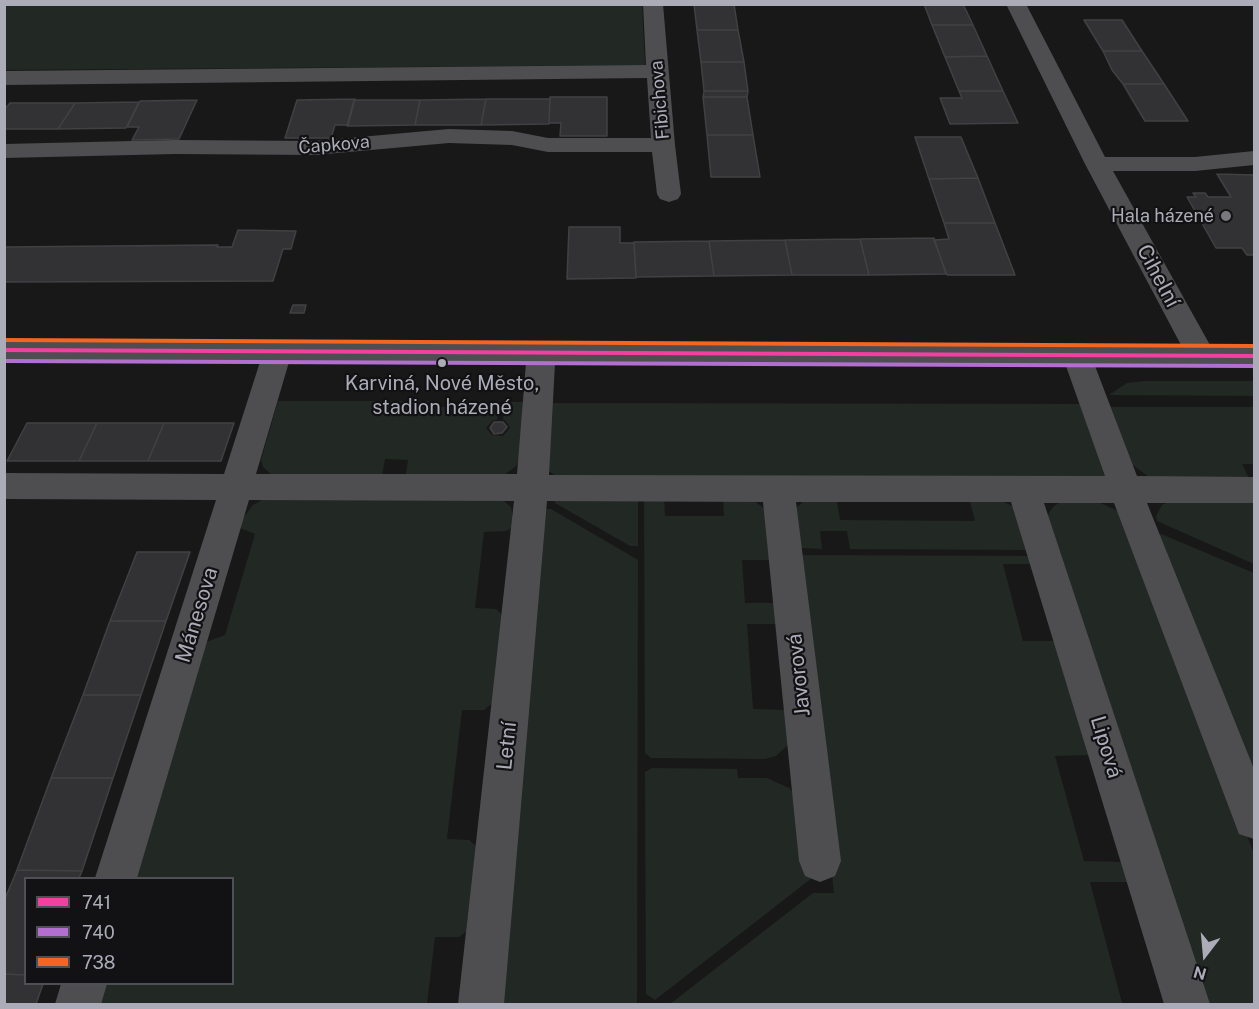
<!DOCTYPE html>
<html>
<head>
<meta charset="utf-8">
<style>
  body { margin:0 }
  #map { position:relative; width:1259px; height:1009px; overflow:hidden; background:#181818; font-family:"Public Sans",sans-serif }
  canvas { display:block }
  .frame { position:absolute; inset:0; border:6px solid #abacb7; pointer-events:none }
  .legend { position:absolute; left:24px; top:877px; width:210px; height:108px; box-sizing:border-box; background:#121214; border:2px solid #4f5055; margin:0; padding:8px 10px; list-style:none; font-size:18px; color:#abacb7 }
  .legend li { display:flex; align-items:center; gap:12px; height:30px }
  .legend b { width:30px; border:2px solid #4f5055 }
  .north { position:absolute; left:1175px; top:925px; width:60px; height:60px; -webkit-text-stroke:4px #121214; paint-order:stroke; rotate:196deg; font-size:16px; font-weight:700; line-height:24px; text-align:center; color:#abacb7 }
  .north::after { content:''; display:block; margin:auto; width:21px; height:27px; background:#abacb7; clip-path:polygon(50% 0,100% 100%,50% 72%,0 100%) }
</style>
</head>
<body>
<div id="map">
<canvas width="1259" height="1009"></canvas>
<div class="frame"></div>
<ul class="legend">
<li><b style="height:8px;background:#f240a1"></b>741</li>
<li><b style="height:8px;background:#b36fd0"></b>740</li>
<li><b style="height:8px;background:#f26522"></b>738</li>
</ul>
<div class="north">N</div>
</div>
<script>
const g = document.querySelector('canvas').getContext('2d');
g.lineJoin = 'round';
function paint(path, color) {
  g.fillStyle = color;
  g.fill(path, 'evenodd');
}
function poly(rows) {
  const path = new Path2D();
  for (const r of rows) {
    path.moveTo(r[0], r[1]);
    for (let i = 2; i < r.length; i += 2) path.lineTo(r[i], r[i + 1]);
  }
  return path;
}
function stroke(path, color, width, dash) {
  g.strokeStyle = color;
  g.lineWidth = width;
  g.lineCap = dash ? 'butt' : 'round';
  g.setLineDash(dash || []);
  g.stroke(path);
}
function write(font, color, halo, rows, align = 'center') {
  g.font = font + ' "Public Sans",sans-serif';
  g.lineWidth = 4.5;
  g.setLineDash([]);
  g.textBaseline = 'middle';
  g.strokeStyle = halo;
  g.fillStyle = color;
  for (const [text, x, y, turn = 0] of rows) {
    g.save();
    g.translate(x, y);
    g.rotate((+turn || 0) * Math.PI / 180);
    g.textAlign = isNaN(turn) ? turn : align;
    if (halo) g.strokeText(text, 0, 0);
    g.fillText(text, 0, 0);
    g.restore();
  }
}
paint(poly([
  [4,5,642,5,645,65,5,70],
  [1145,381,1254,381,1254,396,1109,395,1127,383],
  [278,401,437,401,436,407,465,407,466,401,499,402,497,420,493,420,486,428,492,435,503,436,510,428,505,420,503,420,505,402,524,402,520,458,516,466,500,478,405,481,408,460,385,459,381,481,275,478,263,467,261,460],
  [548,403,1083,404,1107,476,1103,479,561,479,550,472,544,461],
  [1108,407,1254,407,1254,464,1242,464,1252,484,1153,480,1130,463],
  [271,495,499,497,511,507,514,524,511,528,506,531,484,532,475,608,496,609,504,617,496,700,484,710,462,710,447,839,469,840,476,846,466,932,459,937,435,937,427,1004,92,1004,98,984,232,984,232,878,131,878,204,643,225,635,255,534,240,528,243,518,253,505],
  [638,495,638,546,630,546,555,503,555,500],
  [644,495,664,495,665,516,724,516,723,495,751,499,768,511,771,560,742,560,745,603,776,603,776,624,747,624,753,709,788,710,791,742,776,756,764,759,651,758,645,753],
  [836,496,840,520,975,521,969,498,1002,501,1014,507,1029,550,850,549,847,531,820,531,822,549,800,548,793,511,805,500],
  [1179,497,1254,498,1254,564,1157,521,1156,516,1162,505],
  [1091,499,1116,510,1132,530,1254,854,1254,1004,1194,1004,1047,529,1047,516,1053,507,1063,500],
  [544,509,551,509,638,560,637,1004,498,1004,537,523],
  [1161,534,1254,573,1254,776,1159,536],
  [800,555,1039,556,1032,564,1003,564,1023,641,1055,641,1092,755,1055,756,1084,861,1123,862,1129,882,1090,882,1122,1003,1164,1004,670,1004,813,893,834,893,796,560],
  [652,768,737,769,738,778,767,778,789,788,796,795,812,878,655,1000,646,994,645,772]
]), '#222824');
const building = poly([
  [694,4,734,4,738,30,697,30,694,4],
  [924,4,963,4,973,25,932,25,924,4],
  [1084,20,1122,20,1142,51,1103,51,1084,20],
  [932,25,973,25,987,56,945,57,932,25],
  [697,30,738,30,744,62,701,62,697,30],
  [1103,51,1142,51,1164,84,1123,84,1112,70,1103,51],
  [987,56,1003,91,959,91,945,57,987,56],
  [701,62,744,62,748,91,704,91,701,62],
  [1123,84,1164,84,1188,121,1145,121,1123,84],
  [704,91,748,91,747,97,703,97,704,91],
  [959,91,1003,91,1018,123,950,124,940,98,962,98,959,91],
  [550,97,607,97,607,136,560,136,561,123,549,123,550,97],
  [703,97,747,97,753,135,707,135,703,97],
  [355,99,348,125,335,125,331,138,285,138,297,100,355,99],
  [486,99,550,99,549,124,481,125,486,99],
  [486,99,481,125,415,125,420,100,486,99],
  [197,100,179,139,132,140,139,127,127,127,140,101,197,100],
  [354,100,420,100,415,125,347,126,354,100],
  [139,102,126,128,58,129,75,103,139,102],
  [10,103,75,103,58,129,4,129,4,110,10,103],
  [707,135,753,135,760,177,711,177,707,135],
  [915,137,961,137,978,178,929,179,915,137],
  [1217,174,1254,175,1254,255,1247,255,1242,248,1216,248,1187,197,1196,197,1193,193,1205,193,1208,197,1231,197,1217,174],
  [978,178,995,223,944,223,929,179,978,178],
  [944,223,995,223,1015,275,947,275,934,240,949,239,944,223],
  [569,227,620,227,620,243,634,243,636,278,567,279,569,227],
  [238,230,296,231,291,249,283,249,273,281,4,282,4,247,218,245,217,247,232,247,238,230],
  [934,238,946,274,869,275,860,239,934,238],
  [860,239,869,275,792,275,785,240,860,239],
  [785,240,792,275,714,276,709,241,785,240],
  [709,241,714,276,636,277,634,242,709,241],
  [293,305,306,305,304,313,290,313,293,305],
  [494,422,503,422,507,427,502,433,494,434,490,428,494,422],
  [27,423,97,423,79,461,7,461,27,423],
  [97,423,164,423,148,461,79,461,97,423],
  [164,423,234,423,221,461,148,461,164,423],
  [137,552,190,552,166,621,110,621,137,552],
  [110,621,166,621,141,695,83,695,110,621],
  [83,695,141,695,113,778,51,778,83,695],
  [51,778,113,778,82,871,17,870,51,778],
  [17,870,82,871,79,878,26,878,26,975,4,974,4,901,17,870],
  [4,974,26,975,26,984,43,984,36,1004,4,1004,4,974]
]);
paint(building, '#323234');
stroke(building, '#414144', 1.5);
paint(poly([
  [643,4,663,4,675,145,681,194,678,199,669,202,660,199,657,194,652,152,548,152,512,145,449,143,315,155,175,154,4,158,4,144,175,140,315,141,449,129,512,131,548,138,651,138,647,78,4,85,4,71,646,65,643,4],
  [1006,4,1026,4,1105,157,1195,157,1254,151,1254,165,1195,171,1113,171,1210,345,1254,346,1254,366,1095,366,1137,476,1254,477,1254,503,1147,503,1254,769,1254,839,1239,834,1114,503,1044,503,1210,1004,1164,1004,1011,502,796,502,841,861,835,876,820,882,805,876,799,861,763,502,547,501,504,1004,458,1004,514,501,249,500,137,878,95,878,216,500,4,499,4,473,224,474,260,362,4,360,4,340,1181,345,1085,164,1006,4],
  [289,362,526,363,517,474,256,474,289,362],
  [555,363,1066,366,1105,476,549,475,555,363],
  [61,984,107,984,101,1004,55,1004,61,984]
]), '#4e4e51');
paint(poly([
  [4,348,1254,354,1254,358,4,352,4,348]
]), '#f240a1');
paint(poly([
  [4,359,1254,364,1254,368,4,363,4,359]
]), '#b36fd0');
paint(poly([
  [4,338,1254,344,1254,348,4,342,4,338]
]), '#f26522');
for (const [x, y, r, color] of [
  [1226,216,6,"#78787f"],
  [442,363,5,"#abacb7"]
]) {
  const dot = new Path2D();
  dot.arc(x, y, r, 0, 2 * Math.PI);
  g.fillStyle = color;
  g.fill(dot);
  stroke(dot, '#121214', 2);
}
write('18px', '#abacb7', '#121214', [
  ["Fibichova",660,100,-95],
  ["Čapkova",334,145,-5]
]);
write('18px', '#abacb7', '#121214', [
  ["Hala házené",1214,216]
], 'right');
write('20px', '#abacb7', '#121214', [
  ["Karviná, Nové Město,",442,384],
  ["stadion házené",442,408]
]);
write('21px', '#abacb7', '#121214', [
  ["Cihelní",1158,276,62],
  ["Mánesova",197,615,-73],
  ["Javorová",799,675,-96],
  ["Letní",507,746,-84],
  ["Lipová",1106,747,73]
]);
</script>
</body>
</html>
